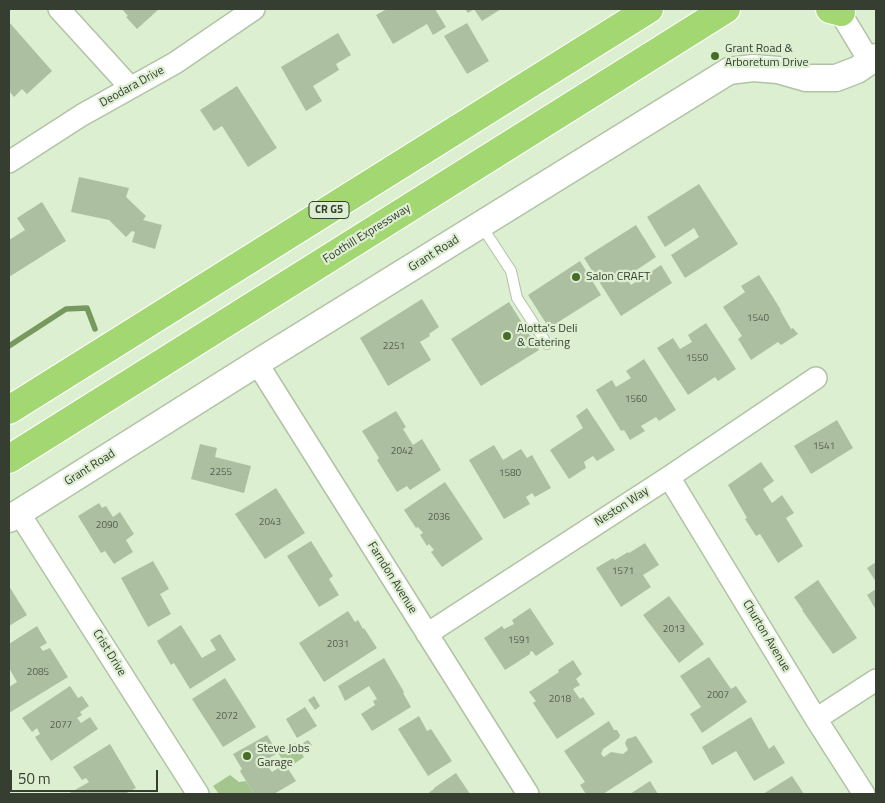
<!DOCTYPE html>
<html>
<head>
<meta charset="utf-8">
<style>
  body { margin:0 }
  #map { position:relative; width:885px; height:803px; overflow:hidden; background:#ddefd1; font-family:"Titillium Web",sans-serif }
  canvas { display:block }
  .frame { position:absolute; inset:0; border:10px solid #363d31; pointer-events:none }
  .scale { position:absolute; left:10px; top:770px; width:148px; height:22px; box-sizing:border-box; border:2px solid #363d31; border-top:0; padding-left:6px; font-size:15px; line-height:18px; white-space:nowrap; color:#363d31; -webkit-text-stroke:4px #ddefd1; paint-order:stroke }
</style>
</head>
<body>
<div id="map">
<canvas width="885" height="803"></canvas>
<div class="frame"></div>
<div class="scale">50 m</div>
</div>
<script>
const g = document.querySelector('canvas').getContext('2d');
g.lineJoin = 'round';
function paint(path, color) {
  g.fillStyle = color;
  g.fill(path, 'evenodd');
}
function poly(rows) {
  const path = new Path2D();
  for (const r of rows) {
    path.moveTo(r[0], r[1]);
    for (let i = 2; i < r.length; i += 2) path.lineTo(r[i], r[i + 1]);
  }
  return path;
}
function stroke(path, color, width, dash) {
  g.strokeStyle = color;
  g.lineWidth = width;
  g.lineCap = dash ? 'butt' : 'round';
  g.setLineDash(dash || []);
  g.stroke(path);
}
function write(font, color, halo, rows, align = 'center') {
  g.font = font + ' "Titillium Web",sans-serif';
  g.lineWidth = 4.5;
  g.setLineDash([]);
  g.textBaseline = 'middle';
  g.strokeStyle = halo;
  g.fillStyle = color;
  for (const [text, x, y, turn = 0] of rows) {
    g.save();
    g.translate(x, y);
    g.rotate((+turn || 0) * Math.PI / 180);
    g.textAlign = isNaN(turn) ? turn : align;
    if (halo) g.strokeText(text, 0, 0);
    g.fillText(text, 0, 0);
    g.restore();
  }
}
paint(poly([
  [295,743,304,757,288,768,285,764,280,767,282,759,278,753],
  [230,775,239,782,246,781,254,794,219,794,213,786]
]), '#a5c58e');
stroke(poly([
  [9,346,66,309,87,308,95,329]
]), '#77995e', 5.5);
paint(poly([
  [122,9,159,9,137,29,126,17,128,16],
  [387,9,435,9,446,27,433,35,427,24,393,44,376,15],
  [465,9,501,9,482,21,474,9,468,13],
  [9,22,52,71,27,94,22,89,14,97,9,91],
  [467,23,489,61,467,74,444,36],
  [338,33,351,55,336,64,339,70,313,86,322,101,306,111,281,67],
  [237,86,277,148,248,167,222,126,214,131,200,110],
  [79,177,129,188,126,197,146,216,143,220,162,225,155,249,132,242,135,232,132,231,126,237,109,220,71,212],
  [699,184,738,244,685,278,671,255,699,237,694,228,665,247,647,217],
  [42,202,66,241,9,277,9,240,25,230,17,218],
  [636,225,656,257,626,277,631,285,661,265,672,283,621,316,584,258],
  [580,261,601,295,549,328,528,295],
  [759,275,781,310,780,310,791,329,793,328,798,334,781,345,778,342,751,360,738,339,742,336,723,307,745,292,741,286],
  [422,299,439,327,429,334,430,336,420,342,431,360,388,386,360,338],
  [509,302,539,350,481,386,451,339],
  [706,323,736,369,718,381,715,377,688,395,657,348,673,338,680,349,692,342,688,335],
  [644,359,676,410,659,421,656,417,641,426,645,431,630,440,624,430,621,431,596,390,612,380,616,387,631,378,626,371],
  [587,408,615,450,597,461,593,456,584,462,586,468,569,479,550,450,583,428,576,416],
  [396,411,406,427,403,429,413,445,422,439,441,470,410,490,407,486,397,492,377,460,379,458,362,431],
  [837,420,853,448,811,474,794,446],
  [200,444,217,448,215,457,251,466,244,493,191,479],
  [494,445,503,460,521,449,527,458,532,455,551,488,535,497,532,493,526,497,530,504,504,519,469,460],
  [761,462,774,481,763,489,772,503,782,495,794,513,786,518,803,546,778,563,760,534,756,536,745,519,747,518,728,485],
  [445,482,483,539,442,567,431,552,434,550,429,544,427,546,420,535,423,533,418,527,416,528,404,510],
  [276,488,305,533,265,559,235,514],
  [99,503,102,508,106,506,113,517,120,512,134,534,126,540,133,552,114,564,105,551,101,553,78,516],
  [311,541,333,576,329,579,339,595,319,607,287,556],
  [645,543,659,565,643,575,651,587,621,607,596,568,613,558,615,560,628,552,629,553],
  [153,561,169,589,160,594,171,614,148,627,121,578],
  [876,562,876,582,867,568],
  [818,580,857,638,833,654,802,610,803,610,794,597],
  [9,586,27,615,9,626],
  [876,589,876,610,867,595],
  [669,596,704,644,679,663,643,615],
  [530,608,554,644,536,656,532,651,530,652,530,654,505,670,484,638,502,626,504,629,514,624,512,620],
  [348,611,355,622,358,620,363,629,364,628,377,648,324,682,299,643],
  [181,625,202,658,216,650,210,640,220,634,236,660,190,689,174,663,171,665,157,641],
  [37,626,47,643,40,647,43,651,50,648,68,677,9,713,9,687,17,682,9,668,9,644],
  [709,657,731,689,736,686,747,702,702,733,690,714,701,707,680,676],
  [384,658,404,692,403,693,411,707,372,731,361,714,375,705,373,701,377,699,369,686,345,701,338,686],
  [573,660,582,674,576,679,580,685,573,689,580,699,583,697,595,714,557,739,533,703,536,701,529,692,559,672,558,670],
  [225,678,256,727,223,747,192,699],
  [70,686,78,698,82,696,89,706,80,712,82,715,77,718,81,723,90,717,98,729,51,761,35,737,40,734,37,728,32,732,22,718],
  [314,696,320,706,315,710,308,700],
  [305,707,317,726,297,738,286,719],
  [419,716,427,731,431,729,452,761,428,776,398,729],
  [751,717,769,749,774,745,785,763,754,781,736,751,712,765,702,747],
  [609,721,614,730,617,730,620,735,619,738,603,749,601,754,604,757,611,752,623,754,628,750,625,743,627,739,636,736,653,762,603,794,586,794,580,785,585,782,564,751],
  [267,735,278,753,264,761,272,772,285,764,296,781,274,794,254,794,240,771,242,769,233,754],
  [308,740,312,745,307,749,303,743],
  [110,744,136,788,125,794,68,794,89,782,86,778,82,780,73,767],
  [456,773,470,794,427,794,434,789,434,788],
  [792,776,804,794,763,794],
  [650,781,658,794,630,794]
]), '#adbfa1');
const service = poly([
  [481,225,511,271,517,298,547,344]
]);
const minor = poly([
  [59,9,130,87],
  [838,9,870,62],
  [9,162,82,115,175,63,254,9],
  [257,363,528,794],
  [669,477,816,719,864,794],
  [19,513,198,794],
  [427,634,669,477,816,378],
  [816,719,876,680]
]);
const tertiary = poly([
  [9,519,257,363,729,71,753,68,778,70,806,78,836,78,857,70,876,57]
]);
const trunk = poly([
  [830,9,841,12,841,9],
  [9,410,649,9],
  [9,459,726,9]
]);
stroke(service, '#b1c3a5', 12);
stroke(minor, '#b1c3a5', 24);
stroke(tertiary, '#b1c3a5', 29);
stroke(trunk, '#fff', 30);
stroke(service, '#fff', 10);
stroke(minor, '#fff', 21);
stroke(tertiary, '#fff', 26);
stroke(trunk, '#a2d772', 28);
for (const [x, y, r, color] of [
  [715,56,5,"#486d27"],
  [576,277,5,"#486d27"],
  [507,336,5,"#486d27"],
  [247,756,5,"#486d27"]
]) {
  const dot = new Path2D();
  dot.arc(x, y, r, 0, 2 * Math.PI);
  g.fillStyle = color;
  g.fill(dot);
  stroke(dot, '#ddefd1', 2);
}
write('10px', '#545e4d', null, [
  ["1540",758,319],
  ["2251",394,347],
  ["1550",697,359],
  ["1560",636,400],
  ["1541",824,447],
  ["2042",402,452],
  ["2255",221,473],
  ["1580",510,474],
  ["2036",439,518],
  ["2043",270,523],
  ["2090",107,526],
  ["1571",623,572],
  ["2013",674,630],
  ["1591",519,641],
  ["2031",338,645],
  ["2085",38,673],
  ["2007",718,696],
  ["2018",560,700],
  ["2072",227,717],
  ["2077",61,726]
]);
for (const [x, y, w] of [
  [329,210,40]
]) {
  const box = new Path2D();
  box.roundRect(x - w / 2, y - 8.5, w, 17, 4);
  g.fillStyle = '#ddefd1';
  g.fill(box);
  stroke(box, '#363d31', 1);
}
write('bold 11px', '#363d31', null, [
  ["CR G5",329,210]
]);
write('12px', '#363d31', '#ddefd1', [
  ["Grant Road &",725,49],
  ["Arboretum Drive",725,63],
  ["Salon CRAFT",586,277],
  ["Alotta's Deli",517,329],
  ["& Catering",517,343],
  ["Steve Jobs",257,749],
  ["Garage",257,763]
], 'left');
write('12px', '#363d31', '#ddefd1', [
  ["Deodara Drive",132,87,-29],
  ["Foothill Expressway",367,234,-32],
  ["Grant Road",434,254,-32],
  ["Grant Road",90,468,-32],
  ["Neston Way",622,507,-33],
  ["Farndon Avenue",392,578,58],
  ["Churton Avenue",766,636,59],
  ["Crist Drive",109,653,58]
]);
</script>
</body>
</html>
